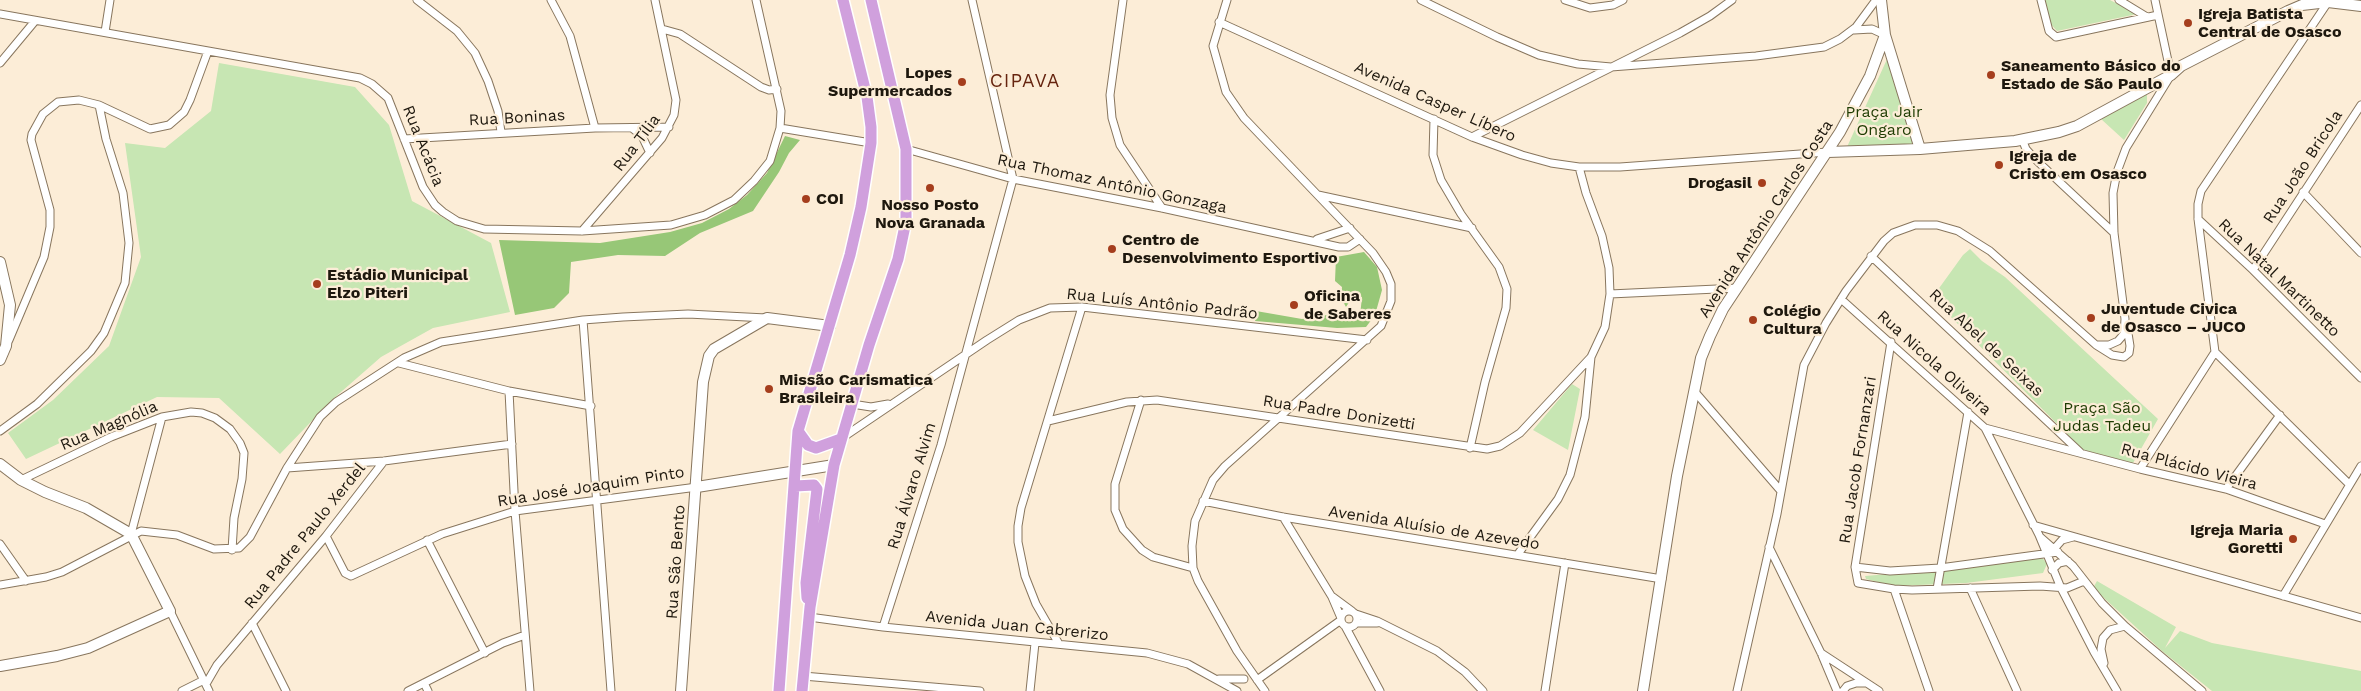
<!DOCTYPE html>
<html>
<head>
<meta charset="utf-8">
<style>
  body { margin:0 }
  canvas { display:block; background:#fcedd7 }
</style>
</head>
<body>
<canvas width="2361" height="691"></canvas>
<script>
const g = document.querySelector('canvas').getContext('2d');
g.lineJoin = 'round';
function paint(path, color) {
  g.fillStyle = color;
  g.fill(path, 'evenodd');
}
function poly(rows) {
  const path = new Path2D();
  for (const r of rows) {
    if (r.length === 3) {
      path.moveTo(r[0] + r[2], r[1]);
      path.arc(r[0], r[1], r[2], 0, 2 * Math.PI);
      continue;
    }
    path.moveTo(r[0], r[1]);
    for (let i = 2; i < r.length; i += 2) path.lineTo(r[i], r[i + 1]);
  }
  return path;
}
function stroke(path, color, width, dash) {
  g.strokeStyle = color;
  g.lineWidth = width;
  g.lineCap = dash ? 'butt' : 'round';
  g.setLineDash(dash || []);
  g.stroke(path);
}
function write(font, color, halo, rows, align = 'center') {
  g.font = font + ' "Work Sans",sans-serif';
  g.lineWidth = 4.5;
  g.setLineDash([]);
  g.textBaseline = 'middle';
  g.strokeStyle = halo;
  g.fillStyle = color;
  for (const [text, x, y, turn = 0] of rows) {
    g.save();
    g.translate(x, y);
    g.rotate((+turn || 0) * Math.PI / 180);
    g.textAlign = isNaN(turn) ? turn : align;
    if (halo) g.strokeText(text, 0, 0);
    g.fillText(text, 0, 0);
    g.restore();
  }
}
paint(poly([
  [2044,0,2110,0,2137,14,2057,31,2048,21],
  [1888,57,1914,145,1847,147],
  [219,63,355,87,389,125,412,201,491,243,510,312,433,328,381,357,333,399,280,454,219,398,157,397,26,459,8,433,53,400,109,346,141,257,125,143,165,148,211,111],
  [2147,94,2147,103,2124,140,2101,119],
  [1970,249,1982,261,2005,277,2158,419,2133,463,2083,450,1932,298,1963,255],
  [1572,384,1580,389,1568,450,1533,430],
  [2041,556,2047,564,2043,573,1966,583,1894,586,1866,579,1865,576,1935,570],
  [2097,581,2176,627,2165,648,2180,631,2212,643,2361,671,2361,691,2212,691,2162,651,2093,588]
]), '#c7e6b3');
paint(poly([
  [785,136,800,140,789,153,779,172,753,211,700,233,665,256,618,255,571,262,569,293,554,308,515,315,499,240,600,243,670,232,702,223,729,209,747,195,767,173],
  [1364,252,1377,267,1382,290,1375,315,1366,327,1337,328,1255,321,1256,311,1302,319,1323,315,1343,317,1360,316,1362,297,1353,296,1346,307,1341,298,1342,287,1335,281,1336,257]
]), '#97c777');
const street = poly([
  [417,0,457,31,475,53,488,81,498,111,501,132],
  [551,0,570,36,595,128],
  [1123,0,1110,95,1112,118,1120,145,1162,208],
  [1227,0,1213,46,1226,92,1244,118,1373,253,1386,272,1391,284,1391,301,1381,326,1225,466,1213,480,1195,521,1192,546,1193,568,1198,581,1237,651,1265,691],
  [1421,0,1497,37,1539,55,1578,64,1611,67,1756,56,1824,47,1840,39,1856,27,1876,0],
  [1565,0,1590,8,1613,5,1623,0],
  [2041,0,2049,31,2056,37,2158,15],
  [2119,0,2147,17],
  [0,14,360,78,372,84,388,98,423,187,435,205,443,212,457,221,484,229,582,231,671,225,705,215,734,200,754,181,770,161,780,128,781,111,756,0],
  [1219,22,1472,137,1522,155,1551,163,1579,167,1620,167,1828,152],
  [662,29,680,34,761,87,769,90,777,89],
  [1854,30,1872,29,1885,35],
  [105,32,110,0],
  [0,63,35,21],
  [1434,119,1433,155,1441,180,1461,214,1499,267,1507,289,1506,308,1485,382,1470,448],
  [632,128,642,136,650,153],
  [780,128,871,143],
  [1472,137,1680,33,1710,16,1732,0],
  [404,139,595,128,669,127],
  [2022,139,2026,149,2035,159,2114,233],
  [906,149,1013,179,1162,208,1339,247,1348,247,1360,239],
  [2303,192,2361,253],
  [1318,195,1472,228],
  [2198,219,2253,270,2361,378],
  [582,231,662,138,674,115,676,100,655,0],
  [1317,239,1350,228],
  [1871,256,2080,452],
  [2253,270,2361,105],
  [1610,294,1738,288],
  [1841,299,1985,428,2039,535,2061,588,2094,652,2117,691],
  [583,320,611,691],
  [9,340,44,257,50,227,50,210,31,140,32,134,43,114,58,102,79,100,99,105,150,129,169,125,184,112,190,100,208,51],
  [1891,342,1855,567,1858,583,1894,589,1912,590,2040,586,2067,588,2084,581],
  [2096,345,2112,355,2124,357,2129,353,2130,346,2127,327],
  [2215,352,2349,484],
  [399,363,509,391,591,406],
  [509,391,515,511,530,691],
  [1695,392,1780,490],
  [1141,400,1115,484,1115,510,1123,529,1142,550,1153,557,1193,568],
  [852,404,871,407,888,404],
  [1048,421,1127,402,1157,400,1487,449,1500,446,1520,433,1591,357],
  [1985,428,2140,469,2226,489,2325,524],
  [0,431,37,404,91,351,104,333,125,283,129,243,123,193,106,139,99,105],
  [842,438,987,340,1019,320,1050,308,1082,307,1367,340],
  [287,468,384,461,512,444],
  [2140,469,2215,352,2198,219,2198,204,2201,191,2328,2],
  [21,480,111,437,162,417,191,412,202,413,215,418,230,429,240,443,244,453,242,479,234,518,232,550],
  [2226,489,2280,415],
  [1203,501,1283,517,1662,579],
  [1283,517,1332,597,1341,618],
  [2033,525,2361,618],
  [131,534,162,417],
  [326,536,345,573,351,576,442,534,515,511,697,487],
  [2040,537,2073,566,2102,603,2125,626,2202,691],
  [427,540,485,653],
  [0,544,26,581],
  [1769,547,1821,653,1837,691],
  [2054,549,2062,540,2073,537],
  [1518,554,1558,499,1570,475,1585,417,1591,357,1605,327,1610,294,1609,268,1602,236,1586,193,1579,167],
  [1855,567,1890,571,1940,568,2058,552],
  [2052,570,2059,563,2068,561],
  [0,585,46,577,62,572,141,531,177,535,214,549,239,548,250,537,287,468,320,417,336,402,404,358,441,342,583,320,623,317,688,314,766,318],
  [1970,588,2017,691],
  [1894,589,1929,691],
  [1937,589,1968,412],
  [2283,596,2361,466],
  [1333,597,1352,611],
  [1349,619,8],
  [170,611,209,691],
  [1356,614,1377,621,1437,651,1465,672,1483,691],
  [809,617,883,627,1147,653,1188,664,1237,691],
  [252,623,286,691],
  [1356,623,1377,623],
  [1345,626,1380,691],
  [883,627,941,445,1013,179,972,0],
  [1059,644,1036,604,1025,576,1018,542,1018,526,1021,508,1082,307],
  [1821,653,1879,691],
  [2104,663,2101,649,2103,638,2110,630,2125,626],
  [803,676,980,691],
  [1219,679,1244,679],
  [1257,680,1341,620],
  [424,683,428,691],
  [206,684,217,665,326,536,384,461],
  [182,691,204,680],
  [408,691,503,643,525,635],
  [1030,691,1035,643],
  [1545,691,1565,563],
  [1737,691,1777,514,1804,365,1826,323,1846,291,1884,241,1893,233,1915,225,1937,225,1958,231,1990,251,2096,345,2109,345,2118,341,2124,334,2125,319,2114,233,2113,193,2117,172,2126,148,2171,75,2155,0],
  [1843,691,1847,686,1856,683,1866,683]
]);
const secondary = poly([
  [1881,0,1885,35,1920,149],
  [1828,152,1920,149,2015,141,2059,132,2077,126,2171,75,2181,66,2288,11,2302,5,2328,2,2361,6],
  [0,262,10,305,6,346,0,360],
  [0,464,21,480,45,492,86,508,131,534,170,611,88,648,57,656,0,666],
  [697,487,834,465],
  [681,691,703,382,709,356,714,349,767,318,830,326],
  [1643,691,1677,476,1701,358,1710,336,1723,309,1840,132,1870,76,1885,35]
]);
const primary = poly([
  [798,431,808,445,816,448,841,439],
  [795,486,814,485,817,489,806,583,807,598],
  [779,691,798,431,850,255,861,207,871,143,871,127,867,97,843,0],
  [802,691,810,607,834,465,869,345,898,259,906,221,906,149,871,0]
]);
stroke(street, '#88765e', 9);
stroke(secondary, '#88765e', 12);
stroke(primary, '#fff', 14);
stroke(street, '#fff', 7);
stroke(secondary, '#fff', 10);
stroke(primary, '#d0a0dd', 11);
for (const [x, y, r, color] of [
  [2188,23,5,"#a53e1d"],
  [1991,75,5,"#a53e1d"],
  [962,82,5,"#a53e1d"],
  [1999,165,5,"#a53e1d"],
  [1762,183,5,"#a53e1d"],
  [930,188,5,"#a53e1d"],
  [806,199,5,"#a53e1d"],
  [1112,249,5,"#a53e1d"],
  [317,284,5,"#a53e1d"],
  [1294,305,5,"#a53e1d"],
  [2091,318,5,"#a53e1d"],
  [1753,320,5,"#a53e1d"],
  [769,389,5,"#a53e1d"],
  [2293,539,5,"#a53e1d"]
]) {
  const dot = new Path2D();
  dot.arc(x, y, r, 0, 2 * Math.PI);
  g.fillStyle = color;
  g.fill(dot);
  stroke(dot, '#fcedd7', 2);
}
write('bold 16px', '#1e180e', '#fcedd7', [
  ["Igreja Batista",2198,14],
  ["Central de Osasco",2198,32],
  ["Saneamento Básico do",2001,66],
  ["Estado de São Paulo",2001,84],
  ["Lopes",952,73,"right"],
  ["Supermercados",952,91,"right"],
  ["Igreja de",2009,156],
  ["Cristo em Osasco",2009,174],
  ["Drogasil",1752,183,"right"],
  ["COI",816,199],
  ["Nosso Posto",930,205,"center"],
  ["Nova Granada",930,223,"center"],
  ["Centro de",1122,240],
  ["Desenvolvimento Esportivo",1122,258],
  ["Estádio Municipal",327,275],
  ["Elzo Piteri",327,293],
  ["Oficina",1304,296],
  ["de Saberes",1304,314],
  ["Juventude Civica",2101,309],
  ["de Osasco – JUCO",2101,327],
  ["Colégio",1763,311],
  ["Cultura",1763,329],
  ["Missão Carismatica",779,380],
  ["Brasileira",779,398],
  ["Igreja Maria",2283,530,"right"],
  ["Goretti",2283,548,"right"]
], 'left');
write('16px', '#1e180e', '#fcedd7', [
  ["Avenida Casper Líbero",1435,102,24],
  ["Rua Boninas",517,118,-3],
  ["Rua Tília",637,143,-53],
  ["Rua Acácia",423,146,68],
  ["Rua João Bricola",2303,167,-57],
  ["Rua Thomaz Antônio Gonzaga",1112,184,12],
  ["Avenida Antônio Carlos Costa",1766,219,-57],
  ["Rua Natal Martinetto",2279,278,44],
  ["Rua Luís Antônio Padrão",1162,304,6],
  ["Rua Abel de Seixas",1986,343,43],
  ["Rua Nicola Oliveira",1934,363,42],
  ["Rua Padre Donizetti",1339,413,9],
  ["Rua Magnólia",109,426,-23],
  ["Rua Jacob Fornanzari",1858,460,-81],
  ["Rua Plácido Vieira",2189,467,15],
  ["Rua Álvaro Alvim",912,486,-73],
  ["Rua José Joaquim Pinto",591,487,-9],
  ["Avenida Aluísio de Azevedo",1434,528,9],
  ["Rua Padre Paulo Xerdel",305,536,-51],
  ["Rua São Bento",676,562,-86],
  ["Avenida Juan Cabrerizo",1017,626,6]
]);
write('16px', '#1e3c02', '#fcedd7', [
  ["Praça Jair",1884,112],
  ["Ongaro",1884,130],
  ["Praça São",2102,408],
  ["Judas Tadeu",2102,426]
]);
g.letterSpacing = '1px';
write('19px', '#66240f', '#fcedd7', [
  ["CIPAVA",1025,81]
]);
g.letterSpacing = '0px';
</script>
</body>
</html>
